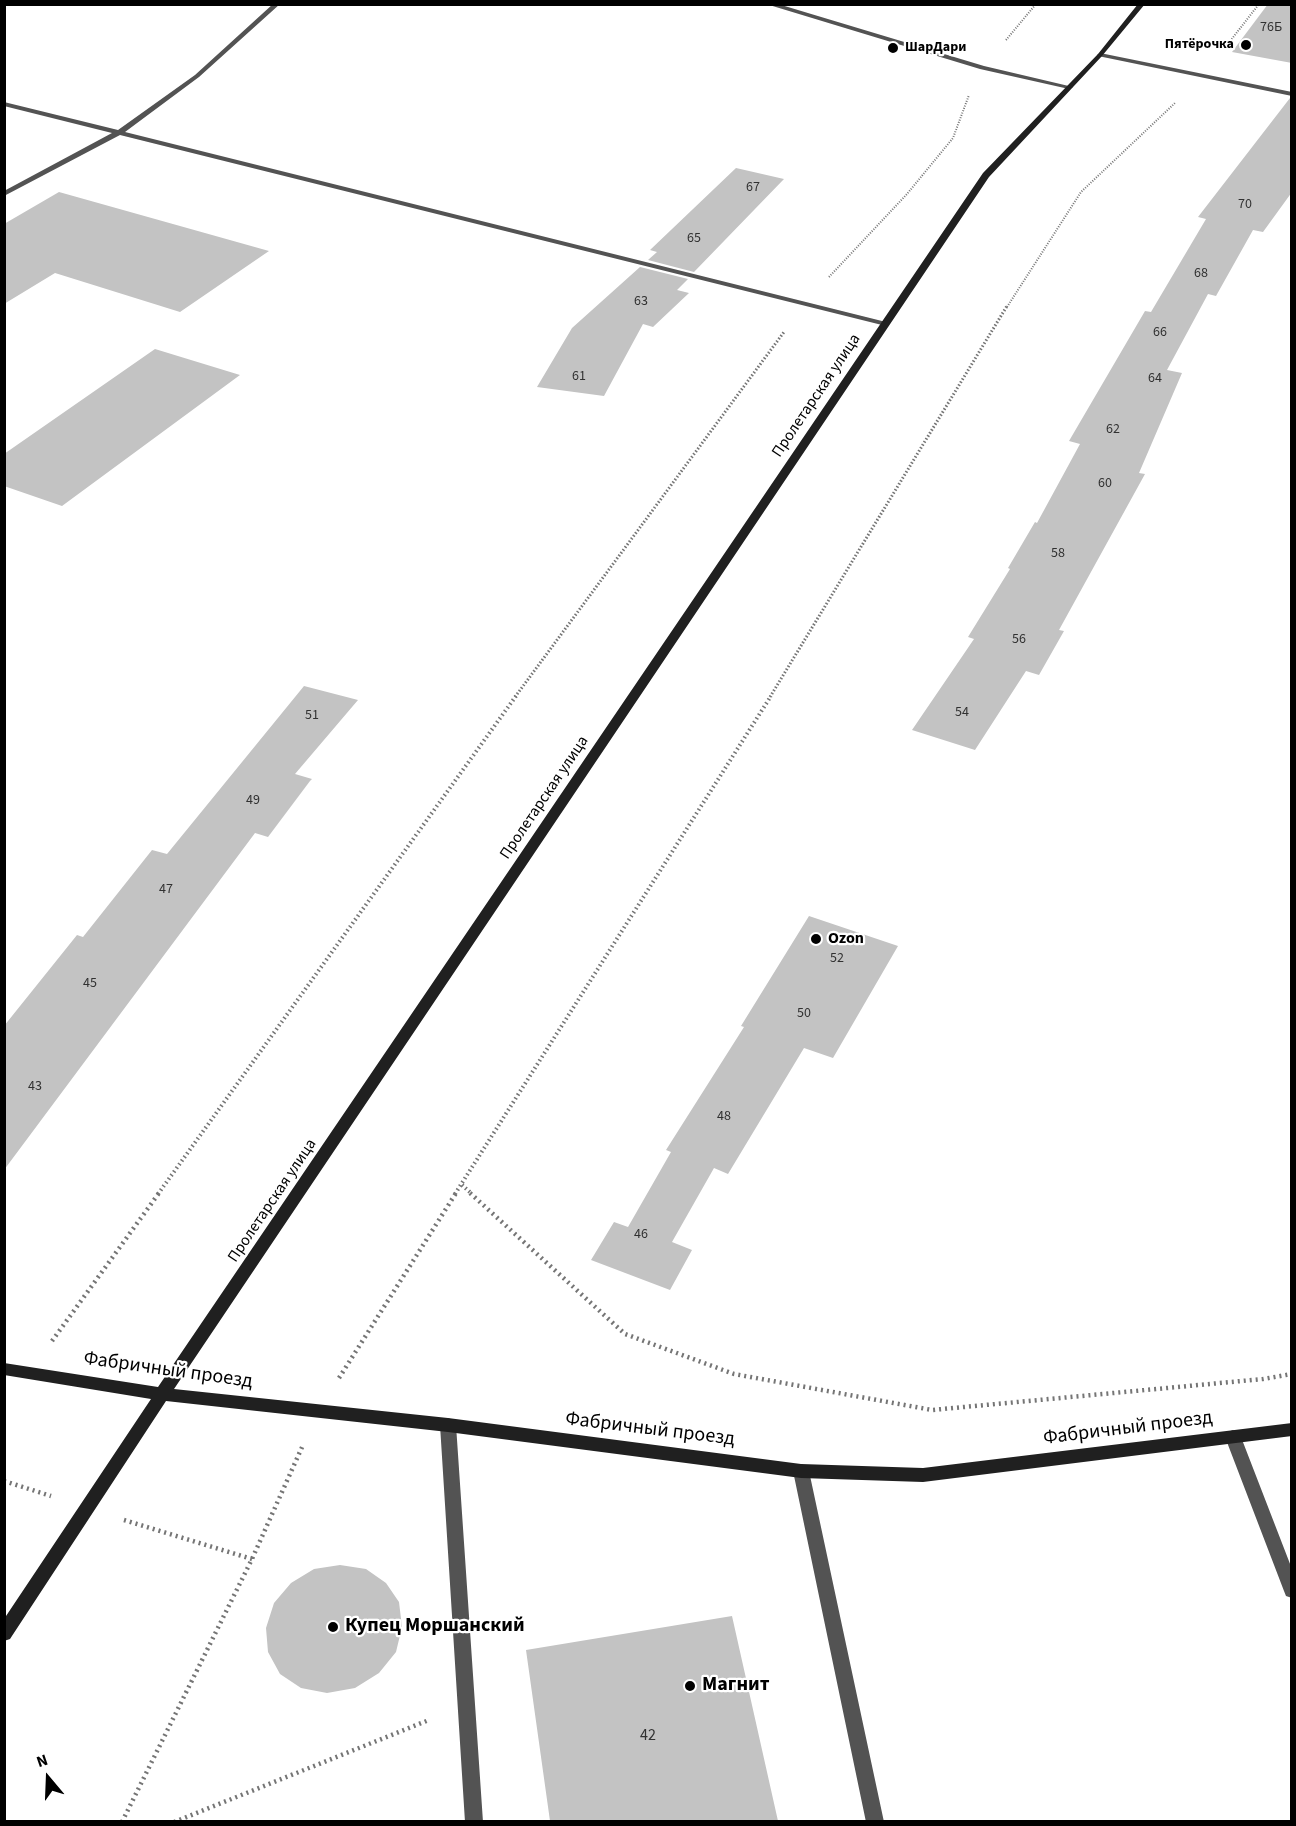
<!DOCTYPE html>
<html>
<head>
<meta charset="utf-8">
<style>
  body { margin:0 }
  #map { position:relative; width:1296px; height:1826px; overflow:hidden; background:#fff; font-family:"Source Sans 3",sans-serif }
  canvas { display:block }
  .frame { position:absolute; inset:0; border:6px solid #000; pointer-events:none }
  .north { position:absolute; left:18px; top:1748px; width:60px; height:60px; -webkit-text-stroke:4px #fff; paint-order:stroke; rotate:341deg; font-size:16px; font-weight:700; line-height:24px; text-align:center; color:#000 }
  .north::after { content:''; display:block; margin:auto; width:21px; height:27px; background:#000; clip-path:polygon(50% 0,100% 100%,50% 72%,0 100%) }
</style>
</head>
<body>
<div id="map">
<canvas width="1296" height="1826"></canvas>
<div class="frame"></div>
<div class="north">N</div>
</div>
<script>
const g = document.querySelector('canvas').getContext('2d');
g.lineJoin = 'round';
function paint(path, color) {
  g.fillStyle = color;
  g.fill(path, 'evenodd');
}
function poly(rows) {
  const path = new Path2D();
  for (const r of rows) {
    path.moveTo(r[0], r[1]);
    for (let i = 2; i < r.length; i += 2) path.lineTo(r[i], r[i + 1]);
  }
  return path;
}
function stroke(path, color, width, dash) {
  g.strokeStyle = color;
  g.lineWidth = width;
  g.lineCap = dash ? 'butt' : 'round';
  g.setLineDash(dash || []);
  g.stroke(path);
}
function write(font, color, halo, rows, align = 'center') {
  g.font = font + ' "Source Sans 3",sans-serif';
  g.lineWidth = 4.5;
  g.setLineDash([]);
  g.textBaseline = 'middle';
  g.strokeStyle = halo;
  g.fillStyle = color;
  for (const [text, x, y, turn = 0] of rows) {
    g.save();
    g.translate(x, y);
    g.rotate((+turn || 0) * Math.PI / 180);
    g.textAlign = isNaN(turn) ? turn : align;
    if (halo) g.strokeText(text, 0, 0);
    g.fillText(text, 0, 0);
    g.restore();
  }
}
paint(poly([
  [1268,4,1292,4,1292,63,1232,52],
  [1290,98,1292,192,1263,232,1253,230,1216,296,1208,294,1167,370,1182,373,1139,473,1145,474,1059,630,1064,631,1039,675,1026,671,975,750,912,730,974,639,968,637,1010,569,1008,568,1035,522,1037,523,1080,444,1069,441,1145,311,1151,312,1206,219,1198,217],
  [736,168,784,179,694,272,648,260,657,252,650,250],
  [59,192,269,251,180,312,55,273,4,304,4,224],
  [640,267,688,279,677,290,689,293,653,327,643,324,604,396,537,387,572,328],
  [155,349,240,375,62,506,4,486,4,454],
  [304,686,358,700,295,774,312,779,310,781,268,837,255,833,4,1170,4,1026,77,935,83,937,152,850,167,854],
  [809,916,898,946,833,1058,804,1048,728,1174,714,1168,672,1242,692,1250,670,1290,591,1260,614,1222,628,1227,671,1152,666,1150,744,1027,741,1026],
  [340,1565,366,1569,386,1583,399,1602,402,1627,396,1652,379,1673,355,1688,327,1693,301,1688,280,1674,268,1652,266,1628,274,1603,291,1583,314,1569],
  [732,1616,778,1821,550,1821,526,1650]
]), '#c3c3c3');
stroke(poly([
  [1006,40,1036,4],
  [1224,49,1259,4],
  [829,277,907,194,953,138,969,95],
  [1007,307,1081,192,1175,103]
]), '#757575', 2, [1, 1.5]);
stroke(poly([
  [515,697,784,332],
  [770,697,1007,306]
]), '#757575', 3, [1.5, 2]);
stroke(poly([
  [462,1185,472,1194],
  [158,1194,516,696],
  [455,1194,771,696]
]), '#757575', 4, [1.5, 3]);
stroke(poly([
  [470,1193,625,1334,734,1374,932,1410,1263,1379,1292,1374],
  [52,1341,159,1193],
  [339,1378,456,1193],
  [4,1481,51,1496],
  [124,1520,252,1559],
  [122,1822,252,1559,303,1445],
  [174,1822,429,1720]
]), '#757575', 4.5, [2, 4]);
paint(poly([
  [273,4,280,4,199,77,125,132,890,323,886,326,120,135,4,196,4,191,112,133,4,106,4,102,118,130,195,75,273,4],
  [766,4,778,4,984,66,1073,87,1069,89,980,69,766,4],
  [448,1418,453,1420,456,1425,483,1822,465,1822,440,1425,443,1420,448,1418],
  [1233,1430,1238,1432,1241,1437,1292,1569,1292,1598,1286,1596,1284,1591,1225,1437,1228,1432,1233,1430],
  [801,1464,806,1466,809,1471,884,1822,866,1822,793,1471,796,1466,801,1464]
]), '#535353');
paint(poly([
  [1100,53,1292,92,1292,96,1098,56,1097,55,1100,53]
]), '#535353');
paint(poly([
  [1138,4,1145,4,1102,56,989,177,174,1389,448,1418,801,1464,923,1468,1292,1423,1292,1436,923,1482,801,1478,448,1432,166,1401,10,1639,4,1641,4,1619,151,1399,4,1375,4,1363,158,1387,983,173,1098,54,1138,4]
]), '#202020');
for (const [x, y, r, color] of [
  [1246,45,6,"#000"],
  [893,48,6,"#000"],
  [816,939,6,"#000"],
  [333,1627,6,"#000"],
  [690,1686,6,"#000"]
]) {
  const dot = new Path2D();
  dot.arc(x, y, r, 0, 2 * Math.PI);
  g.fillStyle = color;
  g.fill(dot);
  stroke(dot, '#fff', 2);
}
write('14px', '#313131', null, [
  ["76Б",1271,28],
  ["67",753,188],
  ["70",1245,205],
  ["65",694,239],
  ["68",1201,274],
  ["63",641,302],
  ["66",1160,333],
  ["61",579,377],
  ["64",1155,379],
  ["62",1113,430],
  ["60",1105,484],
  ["58",1058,554],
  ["56",1019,640],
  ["54",962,713],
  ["51",312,716],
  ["49",253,801],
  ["47",166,890],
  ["52",837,959],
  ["45",90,984],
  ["50",804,1014],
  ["43",35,1087],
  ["48",724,1117],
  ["46",641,1235]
]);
write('bold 14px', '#000', '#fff', [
  ["Пятёрочка",1234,45],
  ["ШарДари",905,48,"left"]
], 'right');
write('16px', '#000', '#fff', [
  ["Пролетарская улица",817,396,-56],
  ["Пролетарская улица",545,798,-56],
  ["Пролетарская улица",273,1201,-56]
]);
write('bold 16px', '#000', '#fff', [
  ["Ozon",828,939]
], 'left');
write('16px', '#313131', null, [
  ["42",648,1736]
]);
write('20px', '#000', '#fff', [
  ["Фабричный проезд",168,1371,8],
  ["Фабричный проезд",1128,1429,-7],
  ["Фабричный проезд",650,1430,7]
]);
write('bold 20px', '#000', '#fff', [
  ["Купец Моршанский",345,1627],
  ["Магнит",702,1686]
], 'left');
</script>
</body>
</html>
